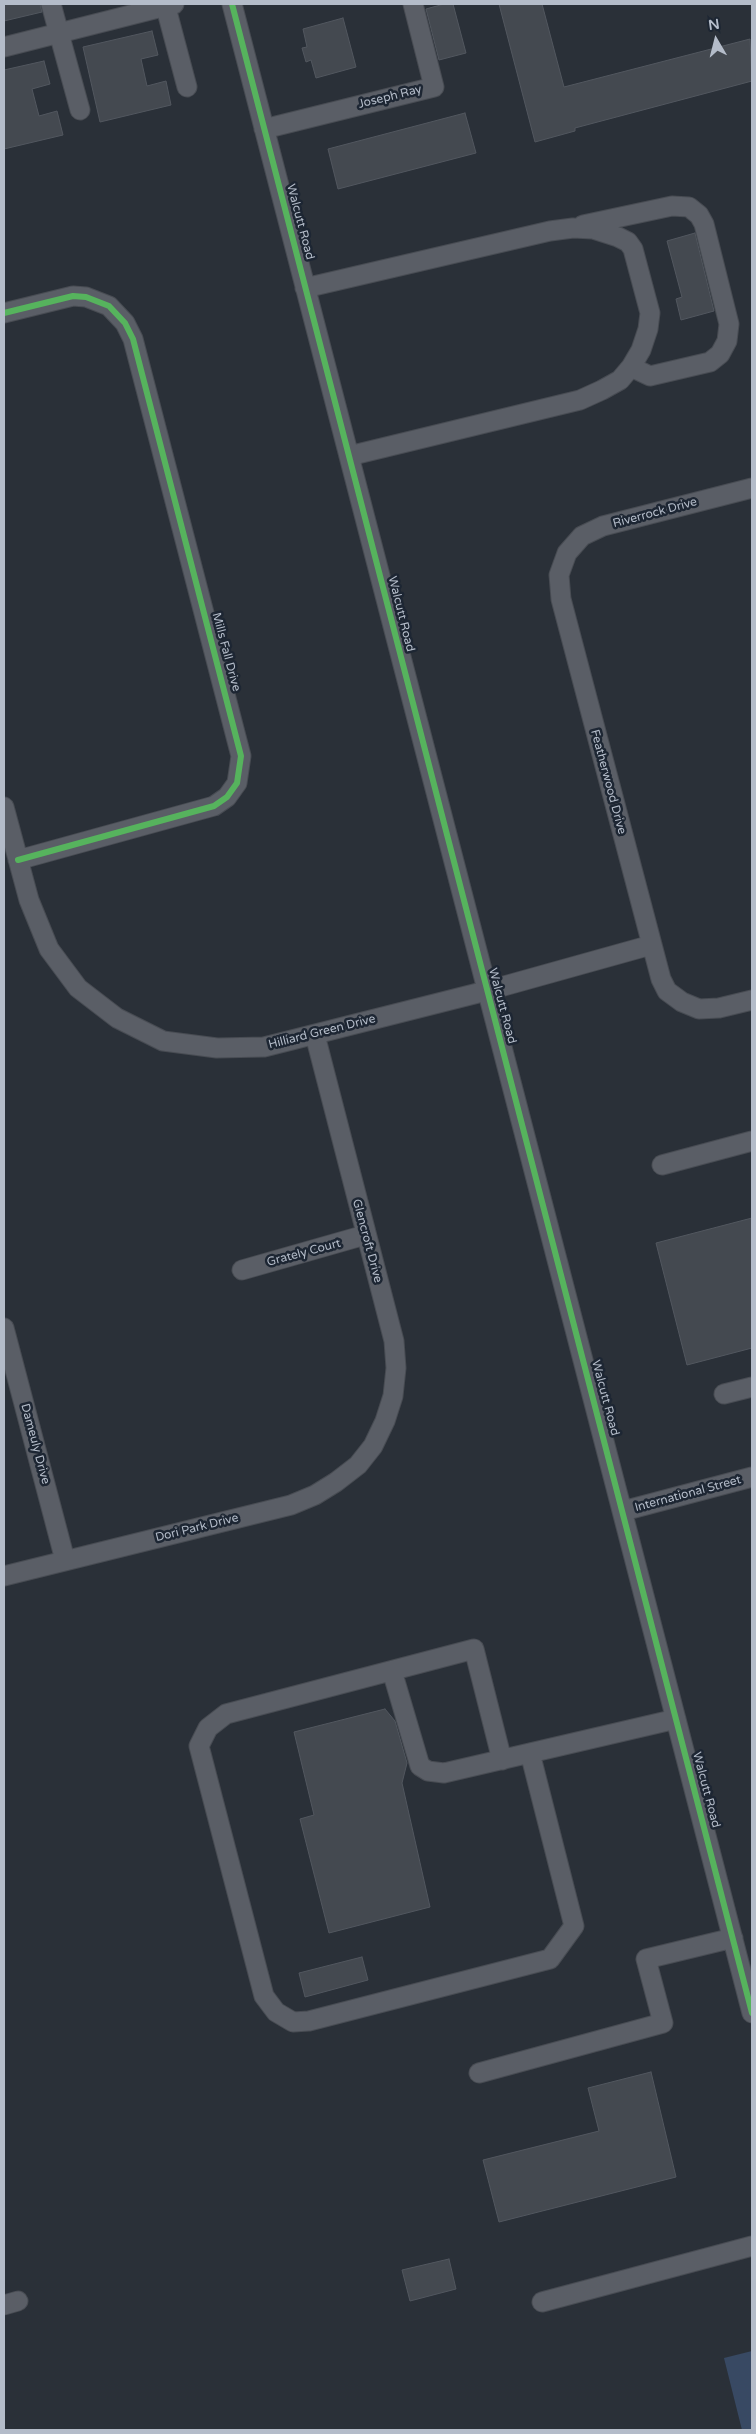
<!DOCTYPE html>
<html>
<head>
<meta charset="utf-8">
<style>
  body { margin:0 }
  #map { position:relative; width:756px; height:2434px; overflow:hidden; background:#2a3038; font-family:"Varela Round",sans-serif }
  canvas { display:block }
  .frame { position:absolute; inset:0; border:5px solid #b4bcc9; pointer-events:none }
  .north { position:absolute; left:691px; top:15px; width:50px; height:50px; -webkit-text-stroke:4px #1d2633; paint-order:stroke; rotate:352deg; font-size:14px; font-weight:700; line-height:20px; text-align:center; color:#b4bcc9 }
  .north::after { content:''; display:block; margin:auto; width:18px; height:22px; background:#b4bcc9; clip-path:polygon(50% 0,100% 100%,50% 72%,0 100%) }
</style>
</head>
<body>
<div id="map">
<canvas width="756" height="2434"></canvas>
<div class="frame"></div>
<div class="north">N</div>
</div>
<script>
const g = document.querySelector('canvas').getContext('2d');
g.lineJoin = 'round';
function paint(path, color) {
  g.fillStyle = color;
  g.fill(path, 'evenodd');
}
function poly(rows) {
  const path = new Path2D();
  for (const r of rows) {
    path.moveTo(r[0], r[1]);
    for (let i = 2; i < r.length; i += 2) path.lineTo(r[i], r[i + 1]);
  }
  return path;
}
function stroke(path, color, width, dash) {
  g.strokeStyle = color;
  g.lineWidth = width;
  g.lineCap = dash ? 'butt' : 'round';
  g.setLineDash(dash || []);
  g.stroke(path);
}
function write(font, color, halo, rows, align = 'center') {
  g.font = font + ' "Varela Round",sans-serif';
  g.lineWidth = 5;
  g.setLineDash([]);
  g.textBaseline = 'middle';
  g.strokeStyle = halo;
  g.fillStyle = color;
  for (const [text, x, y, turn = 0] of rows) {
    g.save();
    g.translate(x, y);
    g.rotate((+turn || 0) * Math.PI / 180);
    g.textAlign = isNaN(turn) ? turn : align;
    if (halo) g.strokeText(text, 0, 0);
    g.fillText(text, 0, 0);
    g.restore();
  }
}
paint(poly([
  [752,2351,752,2430,742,2430,724,2358]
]), '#384963');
const building = poly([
  [4,4,40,4,42,12,4,21,4,4],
  [444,4,453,4,466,53,439,60,426,9,444,4],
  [499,4,542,4,564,87,750,39,752,81,575,128,575,131,535,142,499,4],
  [343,18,356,67,316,78,311,60,306,62,302,48,307,47,303,29,343,18],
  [152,31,158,55,141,59,147,86,166,81,171,105,100,122,83,47,152,31],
  [44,61,50,84,32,89,39,116,57,111,63,135,4,149,4,70,44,61],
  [465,113,476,153,338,189,328,149,465,113],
  [695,233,714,311,681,320,676,299,682,297,667,241,695,233],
  [752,1218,752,1348,687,1365,656,1243,752,1218],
  [385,1709,395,1721,407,1763,402,1783,430,1907,329,1933,300,1819,314,1815,294,1732,385,1709],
  [362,1957,368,1980,305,1997,299,1973,362,1957],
  [651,2072,676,2177,499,2222,483,2160,599,2131,588,2088,651,2072],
  [449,2259,456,2289,410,2301,402,2270,449,2259]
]);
paint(building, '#444950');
stroke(building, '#52575f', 1);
const minor = poly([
  [51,4,80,110],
  [165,4,187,87],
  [232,4,752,2013],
  [4,47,174,4],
  [264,129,434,87,413,4],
  [583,225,672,206,689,207,699,215,704,224,729,324,727,341,720,354,710,362,650,376,631,367],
  [305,288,550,231,573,228,593,229,618,237,628,242,633,249,650,313,648,329,641,350,631,367,620,380,602,390,580,400,349,456],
  [4,313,73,296,86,297,109,306,125,323,133,339,241,756,237,783,227,797,214,806,18,860],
  [752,488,603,526,582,536,567,553,559,575,561,599,661,979,667,991,682,1002,699,1009,719,1008,752,1000],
  [4,807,29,900,49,949,78,988,117,1018,163,1041,217,1048,264,1047,486,991,651,945],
  [662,1165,752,1141],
  [242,1270,365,1235],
  [4,1328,65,1560],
  [724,1394,752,1387],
  [623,1511,752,1477],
  [4,1576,291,1505,315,1495,336,1482,358,1465,373,1446,385,1421,393,1396,396,1368,394,1341,315,1035],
  [392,1671,420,1766,428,1771,444,1773,676,1719],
  [502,1760,474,1649,226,1714,208,1728,199,1746,264,1996,276,2012,293,2022,309,2021,550,1959,574,1926,530,1753],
  [479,2073,663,2023,646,1959,733,1938],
  [542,2302,752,2246],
  [4,2305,18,2301]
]);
stroke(minor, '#484c53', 21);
stroke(minor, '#5a5e66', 19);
stroke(poly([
  [232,4,752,2013],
  [4,313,73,296,86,297,109,306,125,323,133,339,241,756,237,783,227,797,214,806,18,860]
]), '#56b35d', 6);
write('12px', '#b4bcc9', '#1d2633', [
  ["Joseph Ray",390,97,-14],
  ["Walcutt Road",300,222,75],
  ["Riverrock Drive",655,513,-15],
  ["Walcutt Road",401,614,76],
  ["Mills Fall Drive",226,652,75],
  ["Featherwood Drive",608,782,75],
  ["Walcutt Road",502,1006,75],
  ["Hilliard Green Drive",322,1032,-14],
  ["Glencroft Drive",367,1241,75],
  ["Grately Court",304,1253,-15],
  ["Walcutt Road",605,1398,75],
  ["Dameuly Drive",35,1444,75],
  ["International Street",688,1494,-15],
  ["Dori Park Drive",197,1528,-14],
  ["Walcutt Road",706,1790,75]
]);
</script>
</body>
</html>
